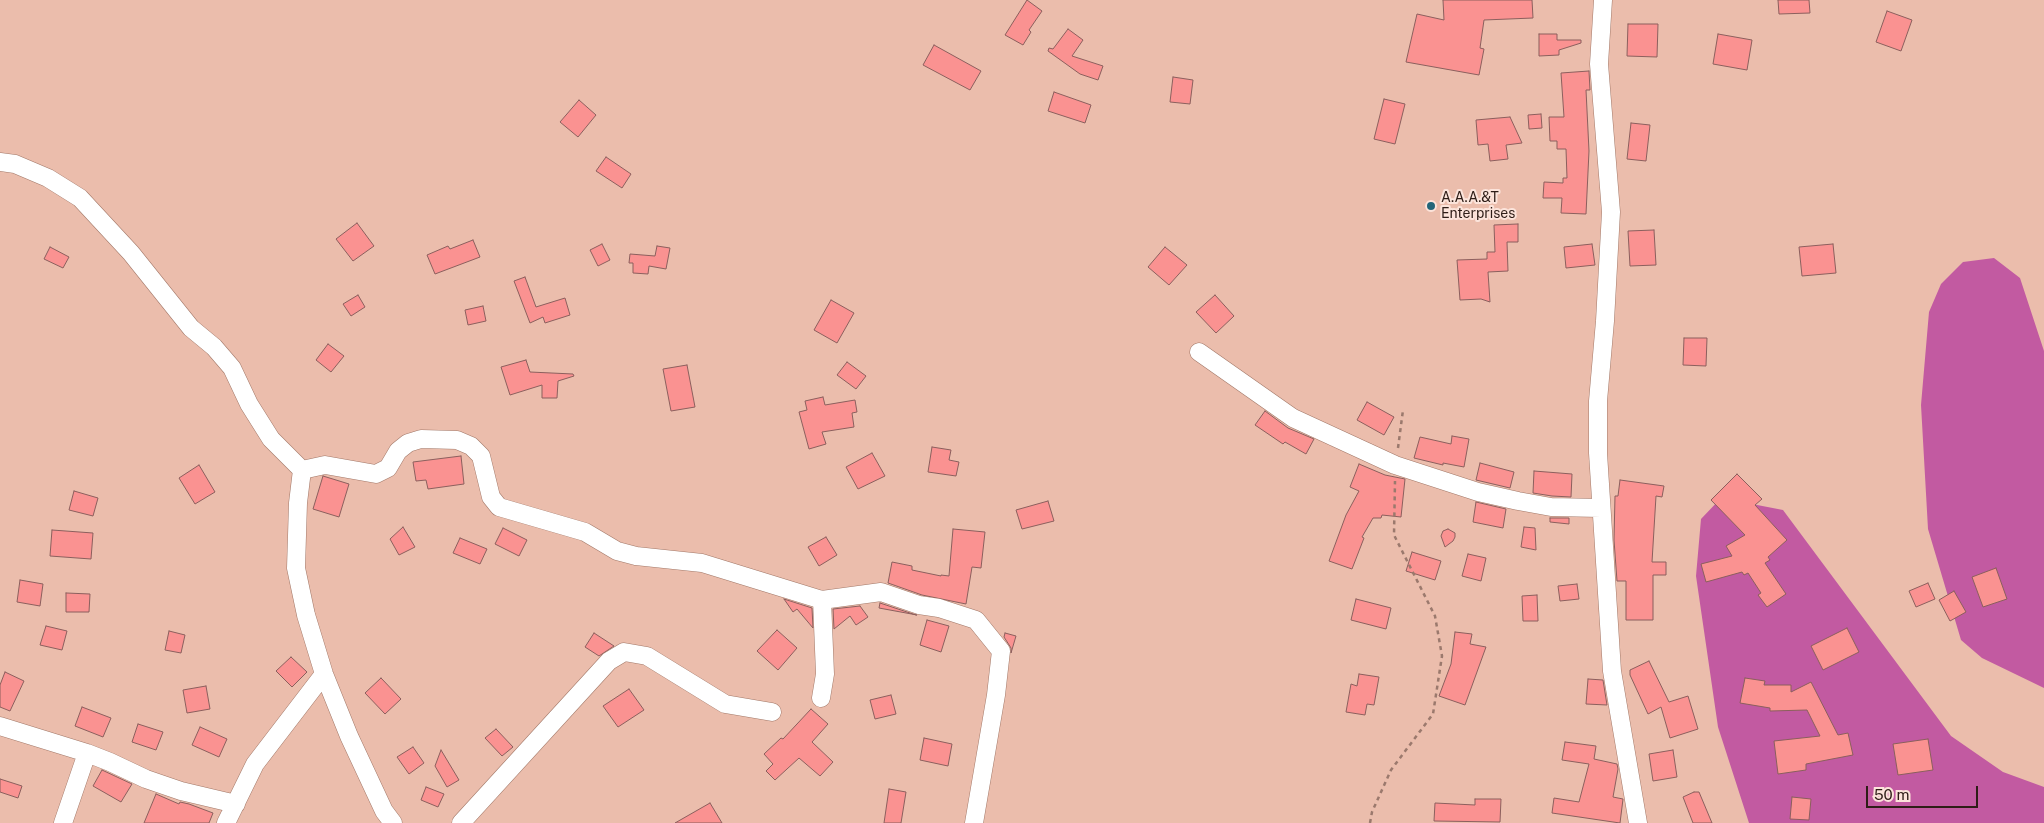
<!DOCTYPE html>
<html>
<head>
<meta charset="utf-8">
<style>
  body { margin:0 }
  #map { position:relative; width:2044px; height:823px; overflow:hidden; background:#ebbdac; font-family:"Public Sans",sans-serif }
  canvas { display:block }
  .scale { position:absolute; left:1866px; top:786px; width:112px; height:22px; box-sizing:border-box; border:2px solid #2e1d17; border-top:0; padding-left:6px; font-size:15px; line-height:18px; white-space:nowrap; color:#2e1d17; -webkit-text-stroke:4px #fce4db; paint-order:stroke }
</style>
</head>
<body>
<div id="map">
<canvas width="2044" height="823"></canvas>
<div class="scale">50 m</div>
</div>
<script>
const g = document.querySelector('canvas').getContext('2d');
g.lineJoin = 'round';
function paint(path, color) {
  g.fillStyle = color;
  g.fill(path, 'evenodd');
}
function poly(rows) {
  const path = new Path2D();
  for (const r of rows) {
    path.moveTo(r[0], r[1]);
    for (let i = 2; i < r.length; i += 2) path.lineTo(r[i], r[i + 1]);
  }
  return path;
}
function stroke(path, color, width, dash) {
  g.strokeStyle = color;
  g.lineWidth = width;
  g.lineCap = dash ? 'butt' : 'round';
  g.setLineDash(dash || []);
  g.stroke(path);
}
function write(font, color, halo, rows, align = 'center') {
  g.font = font + ' "Public Sans",sans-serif';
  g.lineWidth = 4;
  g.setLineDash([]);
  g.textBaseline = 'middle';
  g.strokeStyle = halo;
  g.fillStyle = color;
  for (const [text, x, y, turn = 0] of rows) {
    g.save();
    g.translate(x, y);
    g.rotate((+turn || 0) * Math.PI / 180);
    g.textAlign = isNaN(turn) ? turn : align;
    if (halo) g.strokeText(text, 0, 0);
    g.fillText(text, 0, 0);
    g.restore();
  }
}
paint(poly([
  [1994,258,2020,278,2044,351,2044,688,1982,658,1961,640,1928,529,1921,405,1929,312,1941,284,1963,262],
  [1721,498,1783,510,1951,736,2003,772,2044,787,2044,823,1749,823,1718,727,1696,576,1701,519]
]), '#c25aa1');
const building = poly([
  [1027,0,1042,11,1029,30,1031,32,1023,45,1005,35,1027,0],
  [1443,0,1532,0,1533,18,1484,20,1480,48,1484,49,1479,75,1406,62,1417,14,1444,20,1443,0],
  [1778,0,1809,0,1810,13,1779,14,1778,0],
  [1887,11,1912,20,1901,51,1876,42,1887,11],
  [1628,24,1658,24,1657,57,1627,56,1628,24],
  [1068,29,1083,40,1072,56,1103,66,1098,80,1080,74,1048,51,1049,48,1053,49,1068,29],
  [1539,34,1557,34,1557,40,1581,40,1581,43,1559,50,1559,55,1539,56,1539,34],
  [1718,34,1752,40,1747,70,1713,64,1718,34],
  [934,45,981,71,970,90,923,65,934,45],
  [1589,71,1590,90,1586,90,1589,151,1586,214,1561,213,1562,198,1543,198,1544,182,1563,183,1563,178,1567,178,1566,149,1557,149,1557,141,1550,141,1549,117,1564,117,1561,73,1589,71],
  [1173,77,1193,80,1190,104,1170,102,1173,77],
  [1054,92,1091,105,1085,123,1048,111,1054,92],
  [1384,99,1405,104,1395,144,1374,139,1384,99],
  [579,100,596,115,578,137,560,122,579,100],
  [1541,114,1542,128,1529,129,1528,115,1541,114],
  [1510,117,1522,143,1506,145,1508,159,1490,161,1488,144,1478,145,1476,120,1510,117],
  [1631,123,1650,125,1646,161,1627,159,1631,123],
  [606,157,631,174,622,188,596,171,606,157],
  [357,223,374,246,353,261,336,239,357,223],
  [1518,224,1518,242,1507,242,1508,271,1488,272,1490,302,1481,299,1460,300,1457,260,1487,259,1487,252,1495,252,1494,225,1518,224],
  [1654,230,1656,265,1630,266,1628,231,1654,230],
  [473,240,480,257,435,274,427,255,448,246,450,249,473,240],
  [602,244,610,260,598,266,590,250,602,244],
  [1592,244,1595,265,1566,268,1564,247,1592,244],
  [1833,244,1836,273,1802,276,1799,247,1833,244],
  [657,246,670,248,666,269,649,266,648,274,633,273,633,263,629,263,630,254,655,256,657,246],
  [50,247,69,257,63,268,44,259,50,247],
  [1165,247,1187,265,1169,285,1148,267,1165,247],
  [525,277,536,307,565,298,570,315,545,323,543,317,530,323,514,281,525,277],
  [358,295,365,307,351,316,343,304,358,295],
  [1215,295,1234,316,1216,333,1196,312,1215,295],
  [831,300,854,313,837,343,814,330,831,300],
  [483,306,486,321,468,325,465,310,483,306],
  [1684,338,1707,338,1706,366,1683,365,1684,338],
  [328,344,344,356,331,372,316,360,328,344],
  [526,360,530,372,573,374,574,376,558,381,557,398,542,398,542,385,510,395,501,367,526,360],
  [847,362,866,376,856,389,837,375,847,362],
  [687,365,695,407,671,411,663,369,687,365],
  [823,397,825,405,855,400,857,412,852,413,854,427,822,432,826,444,809,449,799,412,807,410,805,401,823,397],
  [1367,402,1394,417,1384,435,1357,420,1367,402],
  [1265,411,1288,428,1314,439,1306,454,1285,442,1283,444,1255,425,1265,411],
  [1452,436,1469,439,1464,467,1443,463,1443,465,1414,458,1420,437,1451,444,1452,436],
  [932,447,951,450,949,460,959,462,956,476,928,472,932,447],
  [872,453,885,476,858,489,846,467,872,453],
  [461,456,464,484,428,489,426,480,416,481,413,462,461,456],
  [1480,463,1514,472,1510,488,1476,480,1480,463],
  [1359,464,1385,475,1405,479,1401,517,1382,515,1381,518,1373,518,1362,537,1364,538,1352,569,1329,561,1346,515,1359,491,1350,487,1359,464],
  [199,465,215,492,195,504,179,478,199,465],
  [1534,471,1572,474,1571,497,1552,496,1533,493,1534,471],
  [1737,474,1762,499,1755,505,1787,540,1768,557,1770,560,1765,563,1786,594,1767,607,1758,595,1761,593,1748,573,1744,575,1742,572,1706,582,1701,564,1732,556,1726,546,1745,535,1711,500,1737,474],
  [323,476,349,484,339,517,313,509,323,476],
  [1620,480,1664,486,1662,497,1656,496,1652,562,1666,562,1666,575,1653,575,1653,620,1626,620,1626,581,1617,581,1614,540,1615,496,1618,496,1620,480],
  [74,491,98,498,93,516,69,510,74,491],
  [1048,501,1054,521,1022,529,1016,510,1048,501],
  [1476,502,1506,509,1503,528,1473,522,1476,502],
  [1550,518,1569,518,1569,524,1550,522,1550,518],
  [403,527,415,547,399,555,390,539,403,527],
  [1524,527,1535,528,1536,550,1521,547,1524,527],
  [503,528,527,540,519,556,495,544,503,528],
  [953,529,985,532,981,568,972,567,966,604,922,595,888,583,892,562,912,566,912,570,941,576,941,575,949,576,953,529],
  [1448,529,1455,533,1455,537,1453,541,1445,547,1441,536,1443,531,1448,529],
  [52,530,93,533,91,559,50,556,52,530],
  [826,537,837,555,819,566,808,547,826,537],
  [460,538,487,549,480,564,453,553,460,538],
  [1412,552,1441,561,1435,580,1406,571,1412,552],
  [1468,554,1486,558,1481,581,1462,576,1468,554],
  [1996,568,2007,599,1983,607,1972,577,1996,568],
  [20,580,43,584,40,606,17,602,20,580],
  [1928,583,1935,599,1916,607,1909,591,1928,583],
  [1577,584,1579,599,1560,601,1558,586,1577,584],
  [1954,591,1966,612,1950,621,1939,600,1954,591],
  [66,593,90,594,89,612,66,612,66,593],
  [1537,595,1538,621,1523,621,1522,596,1537,595],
  [784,599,812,608,813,628,797,609,793,612,784,599],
  [1356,599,1391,608,1386,629,1351,620,1356,599],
  [880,603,916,615,917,615,879,608,880,603],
  [860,606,868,617,856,625,850,616,834,629,833,609,860,606],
  [927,620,949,626,941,652,920,645,927,620],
  [46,626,67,631,62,650,40,645,46,626],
  [1847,628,1859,652,1823,670,1811,646,1847,628],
  [777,630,797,648,778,670,757,651,777,630],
  [169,631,185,635,181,653,165,650,169,631],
  [1455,632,1472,634,1470,644,1486,647,1465,705,1439,696,1451,664,1455,632],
  [594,633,614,646,599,656,585,647,594,633],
  [1005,633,1016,636,1011,653,1011,648,1004,637,1005,633],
  [291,657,307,672,292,687,276,671,291,657],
  [1649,661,1669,702,1688,696,1698,729,1670,738,1661,707,1648,714,1630,675,1630,670,1649,661],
  [5,672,24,681,10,711,0,707,0,685,5,672],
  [1359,674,1379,677,1374,705,1367,704,1365,715,1346,712,1351,684,1357,686,1359,674],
  [381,678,401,699,385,714,365,693,381,678],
  [1745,678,1765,681,1764,685,1791,685,1791,692,1811,682,1838,735,1848,733,1853,755,1806,764,1806,770,1778,774,1774,741,1820,736,1807,710,1770,711,1770,708,1740,703,1745,678],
  [1588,679,1603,680,1607,705,1586,704,1588,679],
  [206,686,210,709,187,713,183,690,206,686],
  [629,689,644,710,618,727,603,706,629,689],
  [891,695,896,714,875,719,870,700,891,695],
  [82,707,111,718,103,737,75,726,82,707],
  [811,709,828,724,812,742,833,762,820,776,799,758,775,780,766,771,773,764,764,754,781,738,783,739,811,709],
  [138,724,163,732,156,750,132,742,138,724],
  [200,727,227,739,219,757,192,745,200,727],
  [496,729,513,747,502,756,485,738,496,729],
  [924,738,952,744,948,766,920,760,924,738],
  [1928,739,1933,770,1898,775,1893,744,1928,739],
  [1565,742,1596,746,1594,759,1617,764,1618,769,1613,797,1623,799,1620,823,1552,813,1554,798,1579,802,1589,764,1562,760,1565,742],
  [413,747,424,763,409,774,397,757,413,747],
  [441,750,459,780,447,787,435,766,441,750],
  [1673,750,1677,777,1653,781,1649,754,1673,750],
  [102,770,132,784,121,802,93,786,102,770],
  [0,779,22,786,18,798,0,792,0,779],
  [426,787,444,794,438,807,421,800,426,787],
  [889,789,906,792,901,823,884,823,889,789],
  [1694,792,1699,792,1712,823,1693,823,1683,797,1694,792],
  [156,794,179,804,180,802,189,804,213,813,209,823,144,823,156,794],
  [1792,797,1811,799,1809,820,1790,819,1792,797],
  [1475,799,1501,799,1500,822,1434,821,1435,803,1475,805,1475,799],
  [710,803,722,823,675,823,710,803]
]);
paint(building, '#fa9291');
stroke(building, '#8b5f5d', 1);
const minor = poly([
  [1603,0,1599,64,1611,212,1605,321,1598,401,1598,453,1612,671,1638,823],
  [0,162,15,164,48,178,80,198,131,253,191,328,214,347,232,368,249,404,271,439,302,470,298,503,296,568,306,615,324,674,349,736,384,811,393,823],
  [1199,352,1293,418,1395,465,1478,492,1518,501,1551,507,1601,508],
  [302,470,325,465,376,474,388,468,398,451,408,443,421,439,457,440,471,446,481,456,491,497,499,507,585,532,617,551,636,556,702,563,822,600,881,592,919,605,939,608,976,620,1001,651,996,695,974,823],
  [821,698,825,674,822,600],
  [0,726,87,753,110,762,146,779,181,791,236,804],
  [63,823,87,753],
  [226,823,255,764,324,674],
  [461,823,609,661,624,652,647,656,725,704,772,712]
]);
stroke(minor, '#a27868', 19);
stroke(poly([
  [1398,448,1403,410],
  [1370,823,1372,812,1391,770,1433,714,1442,656,1435,616,1394,535,1395,481]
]), '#9b796d', 2.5, [4, 4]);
stroke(minor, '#fff', 18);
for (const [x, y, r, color] of [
  [1431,206,5,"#236579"]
]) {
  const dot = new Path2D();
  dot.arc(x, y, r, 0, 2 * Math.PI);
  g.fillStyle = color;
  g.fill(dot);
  stroke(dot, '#fce4db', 2);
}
write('14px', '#2e1d17', '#fce4db', [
  ["A.A.A.&T",1441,198],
  ["Enterprises",1441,214]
], 'left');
</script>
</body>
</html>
